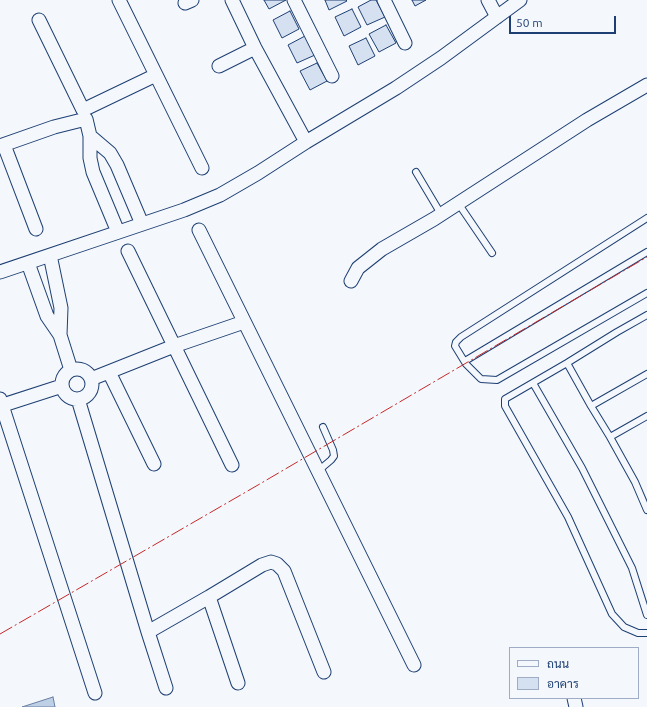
<!DOCTYPE html>
<html>
<head>
<meta charset="utf-8">
<style>
  body { margin:0 }
  #map { position:relative; width:647px; height:707px; overflow:hidden; background:#f4f7fb; font-family:Ubuntu,Sarabun,sans-serif }
  canvas { display:block }
  .legend { position:absolute; left:509px; top:647px; width:130px; height:52px; box-sizing:border-box; background:#f4f7fb; border:1px solid #9eadc5; margin:0; padding:5px 7px; list-style:none; font-size:12px; color:#1d3f73 }
  .legend li { display:flex; align-items:center; gap:8px; height:20px }
  .legend b { width:20px; border:1px solid #9eadc5 }
  .scale { position:absolute; left:509px; top:16px; width:107px; height:18px; box-sizing:border-box; border:2px solid #1d3f73; border-top:0; padding-left:5px; font-size:12px; line-height:14px; white-space:nowrap; color:#1d3f73; -webkit-text-stroke:3px #f4f7fb; paint-order:stroke }
</style>
</head>
<body>
<div id="map">
<canvas width="647" height="707"></canvas>
<ul class="legend">
<li><b style="height:5px;background:#f4f7fb"></b>ถนน</li>
<li><b style="height:11px;background:#d5e0f0"></b>อาคาร</li>
</ul>
<div class="scale">50 m</div>
</div>
<script>
const g = document.querySelector('canvas').getContext('2d');
g.lineJoin = 'round';
function paint(path, color) {
  g.fillStyle = color;
  g.fill(path, 'evenodd');
}
function poly(rows) {
  const path = new Path2D();
  for (const r of rows) {
    if (r.length === 3) {
      path.moveTo(r[0] + r[2], r[1]);
      path.arc(r[0], r[1], r[2], 0, 2 * Math.PI);
      continue;
    }
    path.moveTo(r[0], r[1]);
    for (let i = 2; i < r.length; i += 2) path.lineTo(r[i], r[i + 1]);
  }
  return path;
}
function stroke(path, color, width, dash) {
  g.strokeStyle = color;
  g.lineWidth = width;
  g.lineCap = dash ? 'butt' : 'round';
  g.setLineDash(dash || []);
  g.stroke(path);
}
const water = poly([
  [53,697,55,707,22,707,53,697]
]);
paint(water, '#bed0e5');
stroke(water, '#687fa3', 1);
const building = poly([
  [264,0,286,0,269,9,264,0],
  [325,0,346,0,347,1,329,10,325,0],
  [371,0,376,0,385,17,367,25,358,7,371,0],
  [412,0,426,0,415,6,412,0],
  [352,9,361,27,344,36,335,17,352,9],
  [290,11,299,29,282,38,273,20,290,11],
  [386,25,396,43,379,52,369,34,386,25],
  [305,36,315,55,297,63,288,45,305,36],
  [366,38,375,56,358,65,349,46,366,38],
  [317,63,327,81,310,90,300,71,317,63]
]);
paint(building, '#d5e0f0');
stroke(building, '#1d3f73', 1);
const service = poly([
  [416,172,441,214],
  [458,203,492,253],
  [647,218,461,337,456,342,455,346,466,364,481,379,497,380,647,293],
  [647,315,617,332,567,363,505,399,505,406,568,517,612,614,624,627,638,633,647,633],
  [465,361,647,252],
  [567,363,591,406,610,437,635,482,647,510],
  [533,383,582,468,632,568,647,615],
  [591,406,647,374],
  [610,437,647,416],
  [318,471,331,460,334,456,333,450,323,427]
]);
const minor = poly([
  [119,0,202,168],
  [232,0,255,48,306,142],
  [294,0,332,76],
  [384,0,405,43],
  [488,0,497,17],
  [185,3,192,0],
  [39,20,83,110,156,75],
  [219,66,255,48],
  [90,136,110,153,117,165,142,224],
  [4,145,36,229],
  [0,146,54,127,86,119,90,136,90,158,93,172,118,232],
  [199,230,414,665],
  [128,251,232,465],
  [50,255,61,308,60,335],
  [28,263,47,316,60,335,71,370],
  [0,272,184,210,220,195,258,173,306,142,396,88,441,58,520,0],
  [351,281,358,268,382,249,434,219,587,120,647,85],
  [77,384,15],
  [109,372,154,464],
  [91,379,174,346,244,322],
  [0,399,95,693],
  [78,399,148,632,166,688],
  [0,406,62,386],
  [209,597,238,683],
  [148,632,209,597,262,565,271,562,277,564,284,571,324,672],
  [574,698,576,707]
]);
stroke(service, '#1d3f73', 8);
stroke(minor, '#1d3f73', 15);
stroke(service, '#f4f7fb', 6);
stroke(minor, '#f4f7fb', 13);
stroke(poly([
  [0,634,258,485,647,257]
]), '#c62828', 1, [14, 3, 2, 3]);
</script>
</body>
</html>
